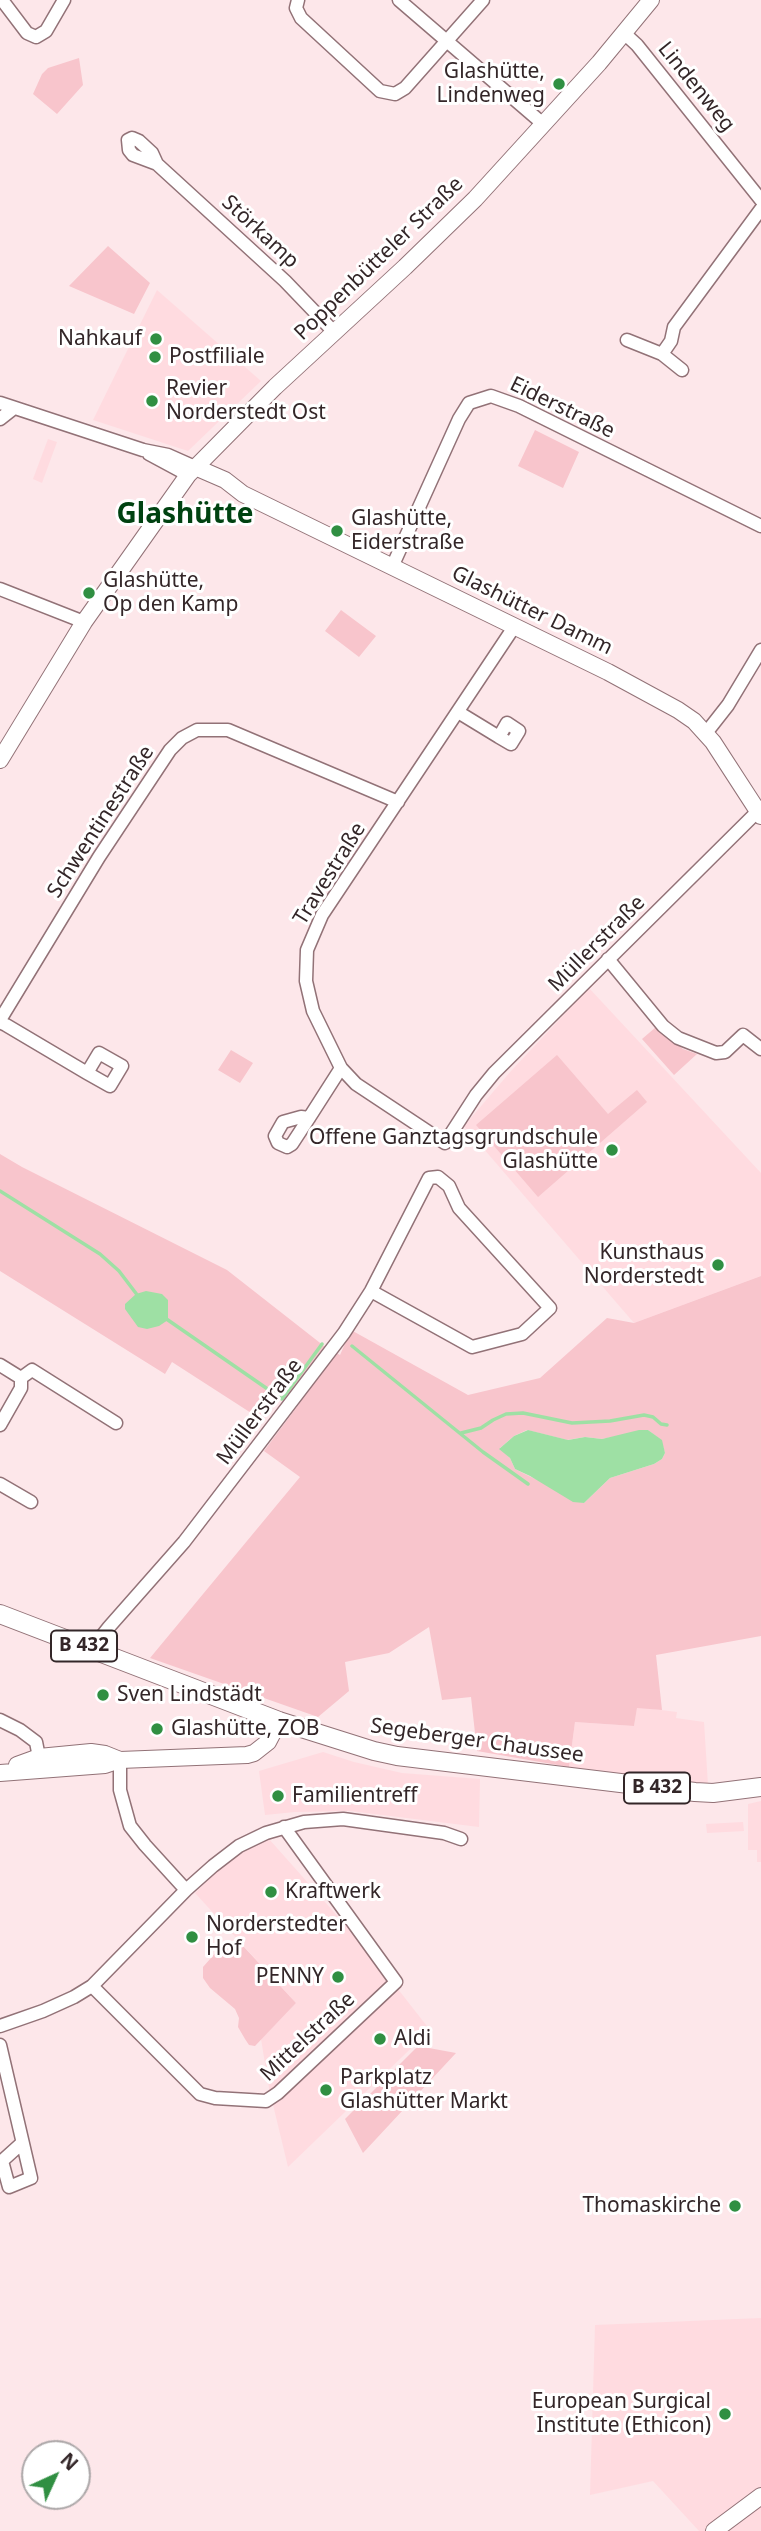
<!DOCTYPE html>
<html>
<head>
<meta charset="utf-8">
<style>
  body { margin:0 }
  #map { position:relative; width:761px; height:2531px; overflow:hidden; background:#fde7ea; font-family:"Noto Sans",sans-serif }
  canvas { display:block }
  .north { position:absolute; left:21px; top:2440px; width:70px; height:70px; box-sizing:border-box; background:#fff; border:2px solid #ada8a9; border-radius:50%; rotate:45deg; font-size:19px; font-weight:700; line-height:28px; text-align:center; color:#332628 }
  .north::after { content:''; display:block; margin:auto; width:24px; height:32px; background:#308f42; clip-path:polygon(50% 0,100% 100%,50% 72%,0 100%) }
</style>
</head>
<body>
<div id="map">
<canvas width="761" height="2531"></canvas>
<div class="north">N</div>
</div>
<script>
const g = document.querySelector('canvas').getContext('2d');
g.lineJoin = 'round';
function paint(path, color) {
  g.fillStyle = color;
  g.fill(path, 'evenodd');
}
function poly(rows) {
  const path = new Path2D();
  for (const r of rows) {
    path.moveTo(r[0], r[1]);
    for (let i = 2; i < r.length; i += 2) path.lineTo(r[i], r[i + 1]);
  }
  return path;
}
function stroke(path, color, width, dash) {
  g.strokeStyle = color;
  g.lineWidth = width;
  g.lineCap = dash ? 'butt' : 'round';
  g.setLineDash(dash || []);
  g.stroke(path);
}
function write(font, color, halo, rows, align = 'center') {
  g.font = font + ' "Noto Sans",sans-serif';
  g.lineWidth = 6;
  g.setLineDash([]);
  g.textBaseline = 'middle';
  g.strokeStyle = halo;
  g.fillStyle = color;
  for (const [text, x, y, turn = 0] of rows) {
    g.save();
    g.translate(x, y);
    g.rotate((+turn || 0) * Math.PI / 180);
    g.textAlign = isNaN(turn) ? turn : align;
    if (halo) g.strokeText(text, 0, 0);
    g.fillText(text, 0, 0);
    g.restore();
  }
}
paint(poly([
  [157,290,261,381,188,451,93,420],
  [48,439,57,442,42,483,33,479],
  [589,988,761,1173,761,1276,634,1323,464,1126,511,1071],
  [637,1707,677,1712,676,1718,704,1722,708,1785,569,1767,575,1722,634,1726],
  [323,1752,354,1762,402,1773,480,1779,479,1827,350,1811,295,1812,265,1815,259,1771],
  [761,1801,761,1862,757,1862,757,1850,748,1850,748,1804],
  [743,1822,744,1831,707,1833,706,1824],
  [269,1839,365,1947,430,2030,288,2167,269,2088,261,2039,296,2003,195,1893,220,1868,244,1851],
  [761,2318,761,2531,699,2531,653,2481,590,2495,595,2325]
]), '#ffdbe0');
paint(poly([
  [79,58,83,85,57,114,33,94,42,74,48,68],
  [108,246,150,283,134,314,69,286],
  [535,430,579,452,563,488,518,466],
  [341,610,376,636,359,657,325,631],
  [656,1027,683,1049,697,1054,674,1075,642,1039],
  [231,1050,253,1063,240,1083,218,1070],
  [557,1055,608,1114,637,1090,647,1102,538,1197,476,1125],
  [0,1154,22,1167,227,1270,324,1346,340,1355,351,1330,468,1395,540,1378,607,1318,634,1323,761,1276,761,1636,656,1655,662,1710,637,1708,634,1726,575,1722,569,1767,477,1751,471,1697,442,1700,429,1627,389,1653,345,1662,349,1691,318,1717,150,1658,300,1477,264,1451,299,1404,285,1392,262,1420,172,1362,165,1374,0,1271],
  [527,1430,567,1440,585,1437,602,1439,648,1430,661,1440,665,1453,662,1459,654,1464,610,1478,584,1503,515,1469,510,1458,500,1448,514,1436],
  [238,1946,244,1947,296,2003,255,2046,249,2045,245,2039,238,2027,239,2018,235,2009,210,1988,203,1978,203,1967,218,1950],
  [418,2046,456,2053,363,2153,345,2119]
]), '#f8c5cc');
paint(poly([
  [146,1291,162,1294,168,1300,168,1320,159,1326,147,1329,138,1327,125,1309,125,1304,136,1294],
  [528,1430,568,1440,585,1437,602,1439,639,1430,648,1430,662,1440,665,1453,662,1459,654,1464,610,1478,584,1503,573,1502,530,1476,515,1469,510,1458,499,1449,514,1436]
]), '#9ee0a4');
stroke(poly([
  [0,1191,100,1254,119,1271,138,1296],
  [165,1318,282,1399,322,1344],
  [352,1346,483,1452,528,1484],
  [461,1433,481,1428,493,1420,506,1414,523,1413,572,1423,610,1421,644,1415,653,1417,661,1424,667,1425]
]), '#9ee0a4', 3.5);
const street = poly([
  [2,0,27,33,36,37,46,31,64,0],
  [298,0,296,8,301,18,380,91,395,94,405,88,483,0],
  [399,0,542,123],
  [624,33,637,45,761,200],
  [157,164,152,153,139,141,132,138,128,140,129,150,133,155,157,164,285,281,334,332],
  [627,340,662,354,682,370],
  [662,354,671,341,674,327,761,209],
  [0,403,143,450,168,455,195,467],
  [0,419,14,408],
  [149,454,188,475],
  [392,567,459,419,469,403,491,396,519,406,761,526],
  [0,589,84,622],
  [514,627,322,915,307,950,306,981,313,1011,341,1068,356,1084,445,1143,476,1095,494,1073,758,811],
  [458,712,499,737,507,723,519,731,511,744,499,737],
  [706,733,728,705,761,650],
  [608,959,663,1026,678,1038,716,1053,725,1052,743,1035,761,1049],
  [0,1020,99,857,170,750,182,738,197,730,228,730,398,802],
  [0,1022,6,1025,87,1073,110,1086,122,1066,99,1053,87,1073],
  [309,1118,301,1117,283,1122,275,1136,278,1143,287,1147,292,1144,309,1118,341,1068],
  [0,1365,21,1378],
  [21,1378,32,1370,116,1423],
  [0,1425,21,1388,21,1378],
  [0,1484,31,1502],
  [96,1650,98,1641,109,1627,184,1542,344,1333,371,1291,429,1178,438,1177,449,1186,459,1208,550,1308,522,1334,472,1347,371,1291],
  [0,1720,20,1730,36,1742,39,1757],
  [120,1760,120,1790,130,1826,145,1845,186,1890],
  [92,1986,200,2094,215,2098,266,2101,278,2093,396,1982,284,1827],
  [0,2026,43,2011,74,1997,92,1986,186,1890,213,1866,239,1846,266,1833,304,1822,343,1819,444,1833,461,1839],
  [0,2045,31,2178,9,2187,2,2161,22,2143]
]);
const secondary = poly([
  [195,467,225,480,243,494,608,672,678,710,694,721,713,742,761,816],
  [0,760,84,622,188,475,275,387,405,267,475,199,599,63,651,0],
  [17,1765,39,1757,91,1752,105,1754,120,1760],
  [0,1773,105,1765,120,1760,247,1755,254,1753,268,1742,279,1721],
  [714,2531,761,2496]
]);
const primary = poly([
  [0,1614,279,1721,374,1751,397,1756,695,1792,713,1793,761,1787]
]);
stroke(street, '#927277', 15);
stroke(secondary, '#927277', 18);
stroke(primary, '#927277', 20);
stroke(street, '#fff', 12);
stroke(secondary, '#fff', 16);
stroke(primary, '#fff', 18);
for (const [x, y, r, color] of [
  [559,84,7,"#308f42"],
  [156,339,7,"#308f42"],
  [155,357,7,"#308f42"],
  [152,401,7,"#308f42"],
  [337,531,7,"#308f42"],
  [89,593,7,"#308f42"],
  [612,1150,7,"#308f42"],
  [718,1265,7,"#308f42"],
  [103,1695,7,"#308f42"],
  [157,1729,7,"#308f42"],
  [278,1796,7,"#308f42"],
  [271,1892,7,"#308f42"],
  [192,1937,7,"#308f42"],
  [338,1977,7,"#308f42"],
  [380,2039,7,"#308f42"],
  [326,2090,7,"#308f42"],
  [735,2206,7,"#308f42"],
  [725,2414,7,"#308f42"]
]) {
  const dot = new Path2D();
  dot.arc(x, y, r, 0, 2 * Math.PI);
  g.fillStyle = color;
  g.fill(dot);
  stroke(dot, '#fff', 2.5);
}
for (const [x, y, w] of [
  [84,1646,66],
  [657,1788,66]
]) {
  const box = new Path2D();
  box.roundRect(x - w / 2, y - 15.5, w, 31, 5);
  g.fillStyle = '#fff';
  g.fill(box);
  stroke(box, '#332628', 2);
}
write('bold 19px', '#332628', null, [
  ["B 432",84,1646],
  ["B 432",657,1788]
]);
write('21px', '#332628', '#fff', [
  ["Glashütte,",545,72,"right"],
  ["Lindenweg",545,96,"right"],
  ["Nahkauf",142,339,"right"],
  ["Postfiliale",169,357],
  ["Revier",166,389],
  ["Norderstedt Ost",166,413],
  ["Glashütte,",351,519],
  ["Eiderstraße",351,543],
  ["Glashütte,",103,581],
  ["Op den Kamp",103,605],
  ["Offene Ganztagsgrundschule",598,1138,"right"],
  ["Glashütte",598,1162,"right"],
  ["Kunsthaus",704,1253,"right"],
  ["Norderstedt",704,1277,"right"],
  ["Sven Lindstädt",117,1695],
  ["Glashütte, ZOB",171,1729],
  ["Familientreff",292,1796],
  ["Kraftwerk",285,1892],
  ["Norderstedter",206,1925],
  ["Hof",206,1949],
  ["PENNY",324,1977,"right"],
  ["Aldi",394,2039],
  ["Parkplatz",340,2078],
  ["Glashütter Markt",340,2102],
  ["Thomaskirche",721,2206,"right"],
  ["European Surgical",711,2402,"right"],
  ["Institute (Ethicon)",711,2426,"right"]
], 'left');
write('21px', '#332628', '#fff', [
  ["Lindenweg",696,87,51],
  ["Störkamp",260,232,43],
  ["Poppenbütteler Straße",379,259,-44],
  ["Eiderstraße",562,408,26],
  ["Glashütter Damm",532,611,26],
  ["Schwentinestraße",101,822,-57],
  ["Travestraße",330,874,-58],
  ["Müllerstraße",597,944,-45],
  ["Müllerstraße",260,1412,-53],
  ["Segeberger Chaussee",477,1741,8],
  ["Mittelstraße",308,2037,-43]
]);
write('bold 28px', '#004211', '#fff', [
  ["Glashütte",185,515]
]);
</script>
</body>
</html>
